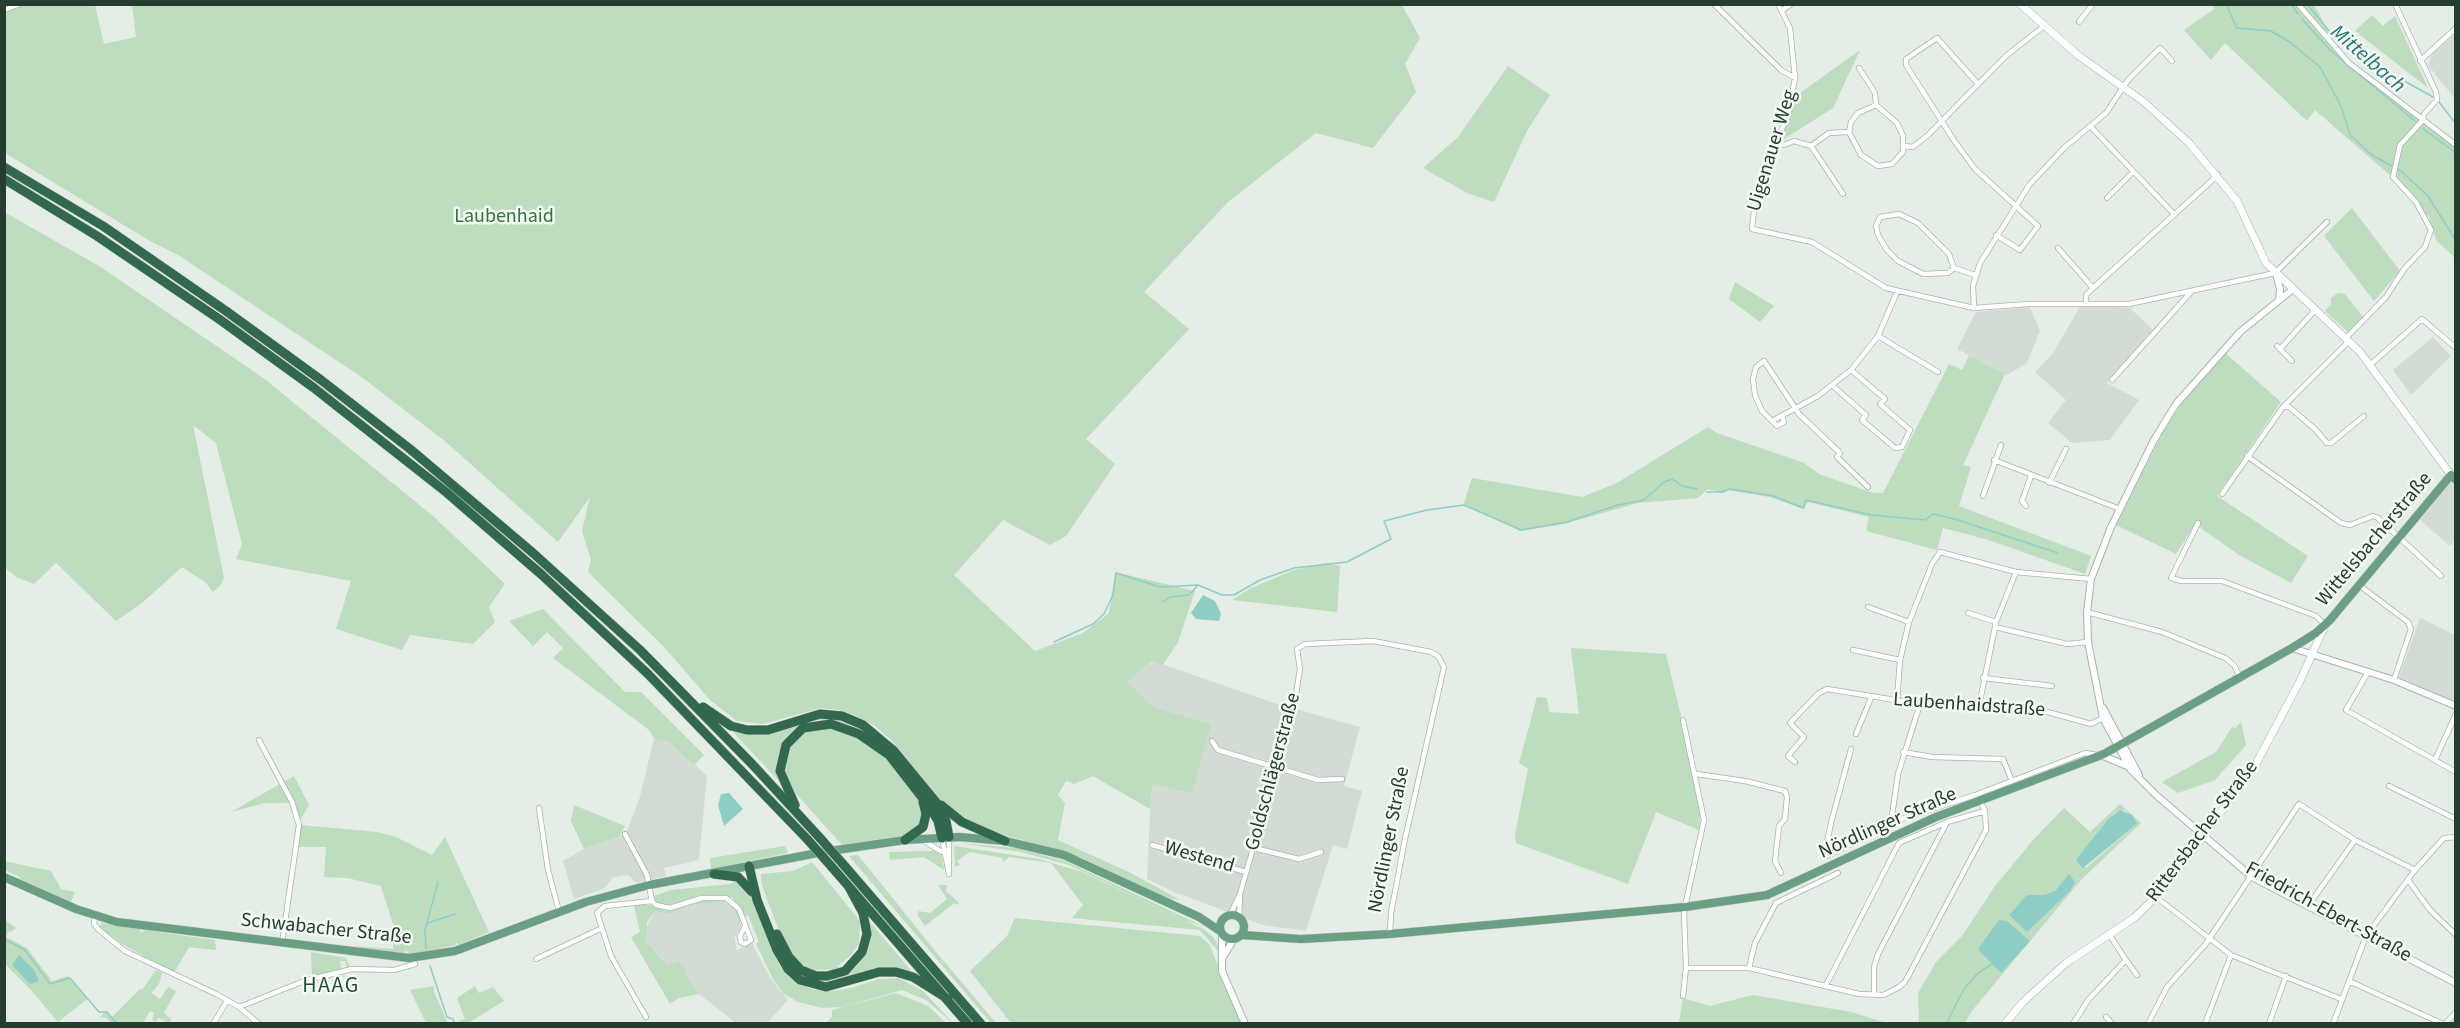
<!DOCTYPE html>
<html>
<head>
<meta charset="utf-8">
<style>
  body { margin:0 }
  #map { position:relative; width:2460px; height:1028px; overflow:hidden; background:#e4ede6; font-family:"Source Sans 3",sans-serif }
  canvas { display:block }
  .frame { position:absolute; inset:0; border:6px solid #243d2f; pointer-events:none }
</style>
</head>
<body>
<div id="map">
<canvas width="2460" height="1028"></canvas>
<div class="frame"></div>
</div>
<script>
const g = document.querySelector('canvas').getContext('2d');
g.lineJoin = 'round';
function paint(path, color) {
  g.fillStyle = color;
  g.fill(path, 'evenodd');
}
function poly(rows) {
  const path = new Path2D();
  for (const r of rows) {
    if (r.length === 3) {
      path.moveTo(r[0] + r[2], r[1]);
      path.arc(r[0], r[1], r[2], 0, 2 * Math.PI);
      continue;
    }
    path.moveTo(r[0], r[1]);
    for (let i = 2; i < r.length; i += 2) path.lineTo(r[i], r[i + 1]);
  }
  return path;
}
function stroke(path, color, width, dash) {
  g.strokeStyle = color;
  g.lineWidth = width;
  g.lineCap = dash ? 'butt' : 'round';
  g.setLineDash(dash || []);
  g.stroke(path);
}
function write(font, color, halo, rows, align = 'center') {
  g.font = font + ' "Source Sans 3",sans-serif';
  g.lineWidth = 5;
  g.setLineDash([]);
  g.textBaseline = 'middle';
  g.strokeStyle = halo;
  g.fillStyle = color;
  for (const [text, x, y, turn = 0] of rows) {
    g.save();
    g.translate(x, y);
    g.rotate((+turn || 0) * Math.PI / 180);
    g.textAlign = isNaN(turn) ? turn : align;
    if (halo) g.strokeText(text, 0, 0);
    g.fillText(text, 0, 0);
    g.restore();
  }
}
paint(poly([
  [2455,34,2455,99,2428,65,2432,54],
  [2081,305,2130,308,2153,330,2107,383,2139,400,2110,440,2072,443,2048,423,2066,400,2035,372,2053,353],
  [2030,307,2040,331,2027,363,2007,375,1957,349,1976,312],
  [2433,337,2451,356,2411,395,2393,370],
  [2451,482,2455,486,2456,539,2450,546,2420,520],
  [2420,618,2455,635,2455,702,2399,677],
  [1153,661,1277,704,1360,727,1344,786,1362,791,1347,849,1333,845,1306,931,1263,925,1174,892,1147,879,1155,708,1126,682],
  [654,738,670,741,707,776,699,860,664,868,666,876,636,883,628,875,613,877,605,888,574,899,563,861,584,849,619,837,627,831,640,797],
  [724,902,730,904,736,912,740,926,733,940,737,950,752,943,770,978,788,1000,767,1023,736,1023,695,991,685,974,685,965,668,966,646,942,645,930,655,911,667,914,696,904]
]), '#d2dcd5');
paint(poly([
  [132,4,1402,5,1420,38,1405,64,1416,92,1373,148,1316,133,1228,202,1144,292,1189,329,1086,439,1115,464,1066,536,1050,545,1003,520,954,575,1035,651,1083,633,1109,613,1115,572,1195,591,1178,642,1163,665,1152,661,1127,682,1155,708,1211,724,1192,793,1152,784,1150,809,1093,776,1074,784,1066,781,1058,795,1065,803,1058,840,1131,873,1180,900,1164,898,1082,858,988,830,959,817,943,803,893,742,875,726,854,715,840,710,821,708,763,724,737,721,710,700,664,647,588,572,591,560,582,531,590,497,558,542,446,442,363,378,178,255,150,241,5,153,4,5,95,5,104,44,136,37],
  [2213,5,2314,5,2341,53,2455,147,2455,258,2436,240,2429,217,2392,177,2315,110,2307,121,2225,43,2211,60,2184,30,2214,9],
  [2372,15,2383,26,2395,16,2428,88,2355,31],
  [1860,50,1833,108,1781,141,1796,96],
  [1508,66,1550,95,1527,131,1494,202,1467,193,1423,168,1458,137],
  [2352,208,2400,271,2374,301,2324,236],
  [4,212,99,266,262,377,433,516,505,584,489,607,495,622,473,644,410,635,402,650,336,629,351,581,236,559,242,544,216,443,193,425,224,578,220,586,213,592,206,583,182,567,142,603,116,621,56,563,34,584,16,577,4,567],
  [1735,282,1774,306,1760,322,1729,299],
  [2338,293,2345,294,2363,317,2348,332,2325,311,2331,304,2331,298],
  [2224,352,2281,402,2217,496,2308,556,2291,583,2239,555,2195,524,2176,554,2116,525,2163,432,2180,406],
  [1969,355,2005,374,1963,465,1971,467,1959,506,2091,556,2085,574,1989,540,1943,528,1937,550,1866,531,1869,517,1808,502,1804,509,1769,497,1728,490,1723,493,1708,489,1698,498,1638,503,1564,524,1520,531,1491,516,1463,506,1472,478,1582,497,1617,483,1708,427,1717,433,1804,463,1819,474,1873,493,1883,493,1949,364,1962,370],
  [1327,563,1340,566,1337,612,1232,600,1251,588,1294,570],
  [543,609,625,692,641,692,704,755,694,765,670,742,654,738,649,730,553,658,563,648,547,632,533,646,509,621],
  [1571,648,1666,654,1687,741,1701,803,1699,830,1656,812,1628,884,1516,843,1515,835,1528,769,1519,763,1537,697,1547,698,1549,712,1579,714],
  [819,716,856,723,917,783,851,727,842,723,817,720,792,732,778,757,780,782,733,732,759,734],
  [2241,722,2246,745,2215,780,2178,793,2162,782,2216,752,2232,727,2235,728],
  [815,726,844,730,883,753,920,803,923,809,919,826,905,835,842,845,792,789,786,779,784,755,798,733],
  [294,776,309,805,301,819,293,803,265,803,231,812],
  [2120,804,2141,823,2080,881,1972,1011,1965,1023,1919,1023,1918,993,1936,962,1962,936,1995,886,2034,839,2064,808,2090,832],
  [2125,810,2137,824,2087,867,2083,867,2077,858,2109,818,2116,812],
  [2069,875,2070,891,2051,908,2027,895,2044,895,2055,891],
  [574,805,625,826,619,837,584,849,571,821],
  [301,825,377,832,396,837,432,855,445,837,489,932,459,945,455,942,456,945,412,954,408,953,406,950,404,953,355,949,354,946,393,949,393,924,381,886,347,878,324,877,326,847,297,847],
  [960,843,1016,848,1065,861,1203,926,1186,921,1069,865,1021,852],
  [785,846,788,853,711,869,710,858],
  [954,846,1039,859,1082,872,1205,930,1213,937,1221,950,1218,951,1200,930,1072,918,1083,905,1051,863,1009,857,1003,862,1003,858,970,852,957,861,960,865,955,867],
  [936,848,942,856,944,870,924,857,890,860,889,852,932,851],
  [858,855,936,952,996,1023,991,1023,849,856],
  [4,861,51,871,61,889,75,892,70,903,23,882,18,876,5,870],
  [812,862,860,921,859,943,851,955,838,966,839,969,811,970,794,958,779,931,761,883,761,874,793,871],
  [753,874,776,938,787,958,800,971,811,977,824,978,848,971,865,953,870,935,869,921,913,973,884,968,846,981,829,984,805,978,795,972,782,955,757,895],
  [737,880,746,888,754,903,776,959,781,968,800,984,814,990,833,991,851,988,879,979,898,978,923,991,953,1023,926,1000,902,990,843,1007,822,1008,798,1002,783,993,773,979,756,944,759,942,748,915,745,916,732,897,706,895,665,907,656,902,654,896,671,890,731,884],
  [938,885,947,885,946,891,959,903,957,905,954,903,925,926,918,916,918,911,930,913,947,899],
  [725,899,738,910,741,927,734,938,737,950,733,940,740,926,734,909,726,902,696,904,667,914,655,911,647,922,646,942,668,966,679,962,685,965,685,974,699,994,679,998,670,1004,631,937,640,932,634,905,650,905,667,911,693,901],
  [1015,918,1200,936,1209,944,1243,1023,1011,1023,970,971,1007,936],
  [4,919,16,928,11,932,9,931,6,937,27,948,52,981,68,976,87,999,58,1022,31,990,5,964],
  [101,923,139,929,142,933,144,930,215,940,216,950,189,947,174,973,112,938,99,927],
  [311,952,346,958,350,968,347,968,345,961,340,961,341,969,312,977],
  [156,970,162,973,159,984,151,993,160,999,168,987,176,991,164,1013,172,1020,169,1023,158,1018,156,1022,152,1020,154,1013,150,1011,143,1023,112,1023,104,1017,99,1018,106,1011,112,1017,140,989,142,990],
  [434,986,434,992,448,1023,426,1023,410,990],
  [475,986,479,993,493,987,504,1001,468,1023,454,1023,465,1019,457,998],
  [896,993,928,1006,946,1023,826,1023,832,1017,832,1010],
  [1753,995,1851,1012,1887,1023,1679,1023,1683,998,1710,1006]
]), '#bedcbe');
paint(poly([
  [1203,595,1215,601,1221,614,1219,621,1196,619,1191,613],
  [729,793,743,809,724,826,718,805,721,794],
  [2120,810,2132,815,2137,824,2083,868,2077,862,2077,858,2109,818],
  [2069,874,2075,882,2070,891,2027,932,2009,915,2027,895,2044,895,2055,891],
  [1999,920,2007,921,2030,941,2001,973,1978,949],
  [19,955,34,970,39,981,30,984,12,965]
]), '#8fcec6');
stroke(poly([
  [2226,4,2237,28,2271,31,2291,43,2320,67,2341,106,2350,135,2372,155,2401,171,2428,196,2456,241],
  [2291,4,2298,14],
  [2307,4,2335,38,2356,54,2433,97],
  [2302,19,2330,50,2415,121],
  [2439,102,2456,124],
  [2422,128,2456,153],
  [1707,492,1722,492,1730,489,1774,496,1803,508,1806,500,1871,515,1925,520,1933,514,1958,520,2058,553],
  [1163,602,1170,597,1189,595,1198,585,1222,595,1234,595,1260,580,1294,568,1347,562,1391,539,1384,521,1427,510,1464,505,1521,530,1567,522,1618,505,1644,500,1664,482,1672,479,1682,486,1697,489],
  [1054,642,1093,624,1104,614,1113,595,1116,573,1160,587,1198,585],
  [428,923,455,914],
  [4,939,25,950,50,984,70,978,99,1012,107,1012,117,1024],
  [426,949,425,930,438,882],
  [430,966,447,1017,453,1019,455,1024],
  [1946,1024,1964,989,1978,973,1992,964]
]), '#8fcec6', 1.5);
const minor = poly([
  [1714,4,1781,70,1795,78],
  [1778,4,1790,28,1795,78,1789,112,1765,171,1755,202,1752,229,1812,242,1886,288,1974,308,2028,304,2129,304,2275,273,2327,222],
  [2298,4,2349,63,2456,145],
  [4,10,20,4],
  [1783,10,1791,4],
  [2079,22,2093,4],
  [2420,61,2456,28],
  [1859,68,1875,93,1876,105],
  [1978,84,1937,38,1906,59,1906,65,1953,139,1975,169,2038,226,2020,250,1996,235],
  [2091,127,2174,214],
  [1776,143,1784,145,1794,141,1811,146,1843,194],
  [1811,146,1829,133,1849,132,1851,122,1858,113,1876,105,1897,123,1903,136,1903,152,1892,164,1878,166,1861,155,1849,132],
  [1905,146,1913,147,1928,135,2006,56,2044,26],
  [2107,198,2133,172],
  [2058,248,2093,288],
  [1954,268,1949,254,1918,223,1899,214,1880,217,1876,226,1878,235,1887,250,1898,261,1923,274,1948,273,1954,268,1975,275],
  [2086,302,2086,295,2093,288,2218,175],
  [1974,308,1973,286,1980,263,2030,184,2065,147,2106,113,2128,80,2160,48,2172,61],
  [1878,336,1938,372],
  [2346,338,2386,297,2405,268,2425,247,2431,230,2416,202,2393,177,2400,145,2423,120,2424,114,2437,100,2436,92,2395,4],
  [2277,346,2280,349,2316,309],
  [2280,349,2292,361],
  [2370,365,2422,319,2456,348],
  [2112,380,2191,292],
  [1833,386,1866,415,1862,420,1895,448,1902,447,1910,430,1880,404,1885,399,1851,370],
  [2283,407,2289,407,2315,429,2327,443,2331,443,2364,416],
  [1782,416,1784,422,1777,426,1762,411,1755,395,1753,379,1756,367,1764,361,1799,414,1840,453,1837,457,1868,487],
  [1772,421,1818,396,1851,370,1878,336,1897,292],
  [2247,456,2341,523,2350,525,2373,516,2378,518,2441,576],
  [1994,460,2120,509],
  [2049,483,2066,449],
  [2222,494,2283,407,2349,341],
  [1983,496,2001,445],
  [2026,506,2022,501,2031,476],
  [2198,523,2171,578,2182,581,2222,581,2316,616,2325,625],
  [2359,585,2408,622,2411,629,2394,680],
  [1868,607,1909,622],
  [2087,612,2162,632,2225,658,2234,665,2240,677],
  [1968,613,1996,622],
  [1995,627,2067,644,2088,642],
  [1853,650,1900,660],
  [2368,672,2346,710,2456,772],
  [1983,678,2052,686],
  [1897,701,1900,660,1909,622,1932,564,1940,552,2016,572,2091,579],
  [1979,706,1996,622,2016,572],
  [1856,734,1871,698],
  [259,740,292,802,299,825,282,943],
  [1212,741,1218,750,1318,780,1342,779],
  [1851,749,1831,823,1825,852,1827,856,1898,820,1975,795,2085,753,2097,755],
  [1903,752,1932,757,2003,759,2012,781],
  [2435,760,2456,714],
  [1795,762,1788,756,1804,737,1790,723,1819,693,1827,689,1920,704,2044,711,2091,724,2103,718],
  [1696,774,1745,781,1785,791,1787,797,1785,819,1779,826,1775,861,1781,873],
  [2389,786,2456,819],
  [539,808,548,870,559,911],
  [1891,823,1898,774,1920,704],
  [625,834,647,875,652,901,656,905,670,908,702,898,726,898,739,909,751,940,745,944,741,942,740,936,745,926],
  [949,837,949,871],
  [942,838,949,874],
  [924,841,942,852],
  [1152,845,1246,872],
  [1254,848,1299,859,1321,852],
  [2408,880,2430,910,2456,935],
  [2156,897,2231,955,2341,999],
  [2308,906,2355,840],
  [1230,915,1240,894,1295,701,1300,669,1297,649,1305,644,1373,641,1431,652,1438,656,1444,667,1405,839,1391,913,1390,934],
  [95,917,94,924,99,930,125,951,216,994,239,1007,259,1024],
  [1239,917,1240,896],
  [536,959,600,929],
  [2126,960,2137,975],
  [1686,968,1749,968,1859,994,1884,995,1899,987,1905,982,1986,830,1985,811,1980,801],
  [1749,968,1755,943,1776,903,1838,873],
  [2349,981,2443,1024],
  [1826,985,1899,843,1947,822,1985,811],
  [1874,995,1874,967,1878,954,1947,822],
  [1683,996,1686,968,1684,911,1704,820,1683,720],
  [239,1007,304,981,352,969,394,970,415,964],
  [646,1017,611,956,597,913,605,906,652,901],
  [2106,1017,2112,1024],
  [213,1024,227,1001],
  [2073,1024,2088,1000,2126,960,2109,934],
  [2148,1024,2167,987,2205,945,2299,804,2355,840,2415,870],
  [2205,1024,2231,955],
  [2269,1024,2286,976],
  [2333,1024,2366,936,2415,870,2444,838,2456,837],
  [2445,1024,2456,1012]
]);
const tertiary = poly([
  [2276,274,2280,289,2279,300],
  [2293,289,2240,332,2176,404,2154,440,2111,527,2091,579,2087,612,2088,642,2103,718,2131,770,2156,795,2252,877,2456,983],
  [2292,648,2394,680,2456,706],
  [2103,708,2139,775],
  [2101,755,2127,766],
  [1222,935,1222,971,1245,1024],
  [1223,957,1234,939]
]);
const secondary = poly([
  [2020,4,2079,56,2144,102,2189,143,2237,201,2266,263,2360,352,2451,475],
  [2005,1024,2022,1003,2066,963,2134,918,2156,897,2195,848,2257,762,2300,681,2325,625]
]);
const primary = poly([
  [4,877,76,909,117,922,409,958,455,951,586,902,649,885,823,852,905,840,960,837,1005,841,1064,855,1199,917,1220,931],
  [1232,927,12],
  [1242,935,1301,939,1390,934,1685,907,1767,895,1936,817,2104,754,2292,648,2316,633,2330,620,2451,475,2456,480]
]);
const motorway = poly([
  [4,167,103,226,226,311,321,380,410,449,533,553,640,650,752,764,820,838],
  [4,179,97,236,219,319,314,388,446,492,542,575,648,674,808,840],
  [703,707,731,726,747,730,768,730,820,714,842,716,863,725,894,751,936,802,946,821,949,837],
  [795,805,780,771,786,745,803,728,831,724,859,734,889,755,931,809,938,821,942,838],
  [941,805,962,822,1005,841],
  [905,840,923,827,926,814,923,802],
  [842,863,981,1024],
  [749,866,757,900,777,950,788,969,800,980,826,987,879,972,896,972,913,977,948,999],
  [831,866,968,1024],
  [714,874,738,877,752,892],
  [777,934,789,957,801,970,816,976,827,976,845,971,862,952,867,934,863,913,849,887]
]);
stroke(minor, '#a7b5ab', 6);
stroke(tertiary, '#a7b5ab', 8);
stroke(secondary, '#a3b8ab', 8);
stroke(primary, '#c2c9c5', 9);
stroke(motorway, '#c2c9c5', 10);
stroke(minor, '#fff', 4.5);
stroke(tertiary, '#fff', 6);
stroke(secondary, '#fff', 7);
stroke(primary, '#6b9f83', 8);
stroke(motorway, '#32684d', 9);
const motorwayBridge = poly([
  [820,838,842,863],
  [808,840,831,866]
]);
stroke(motorwayBridge, '#c2c9c5', 10, []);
stroke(motorwayBridge, '#32684d', 9);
write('20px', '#243d2f', '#f4f9f5', [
  ["Uigenauer Weg",1773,151,-73],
  ["Wittelsbacherstraße",2375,540,-50],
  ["Laubenhaidstraße",1969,706,4],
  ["Goldschlägerstraße",1274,772,-75],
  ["Nördlinger Straße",1888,824,-24],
  ["Rittersbacher Straße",2203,832,-53],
  ["Nördlinger Straße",1390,840,-79],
  ["Westend",1199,858,16],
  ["Friedrich-Ebert-Straße",2328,913,29],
  ["Schwabacher Straße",326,930,6]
]);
write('20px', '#307238', '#f4f9f5', [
  ["Laubenhaid",504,218]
]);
write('italic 21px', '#21766d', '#f4f9f5', [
  ["Mittelbach",2367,60,41]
]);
g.letterSpacing = '1.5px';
write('22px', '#214e37', '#f4f9f5', [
  ["HAAG",331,987]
]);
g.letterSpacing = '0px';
</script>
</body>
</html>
